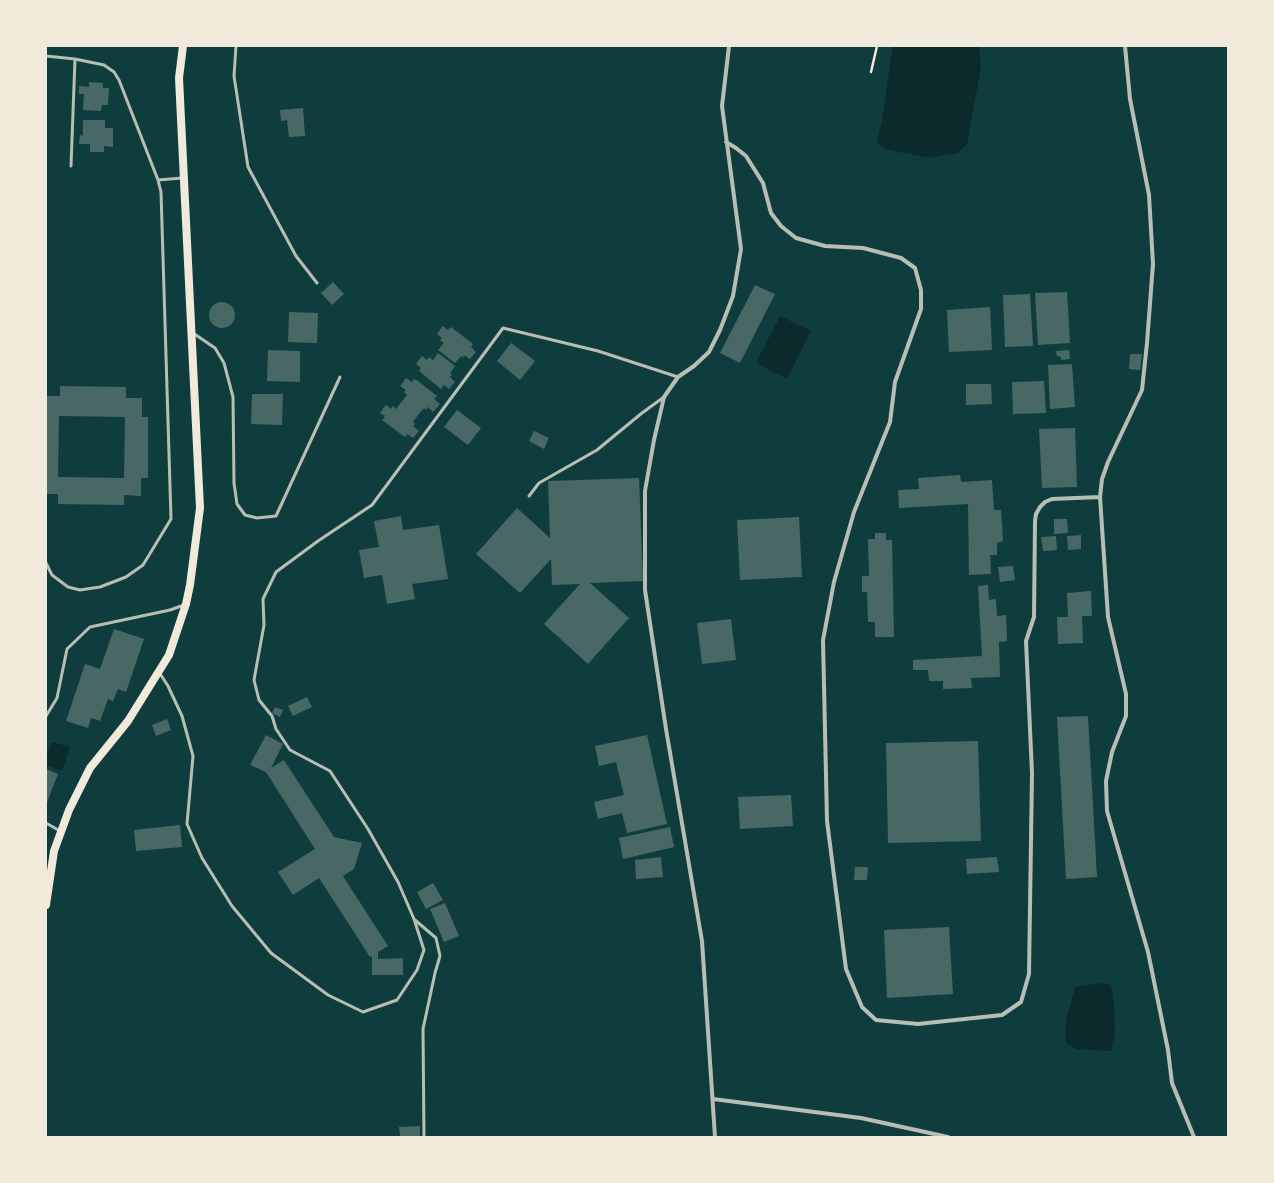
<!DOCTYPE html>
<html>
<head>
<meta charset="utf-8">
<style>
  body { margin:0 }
  #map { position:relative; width:1274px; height:1183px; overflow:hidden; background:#0f3d3e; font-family:Commissioner,sans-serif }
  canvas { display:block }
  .frame { position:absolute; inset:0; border:47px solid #f1e9da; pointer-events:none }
</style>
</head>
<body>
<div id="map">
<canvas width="1274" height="1183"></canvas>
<div class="frame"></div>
</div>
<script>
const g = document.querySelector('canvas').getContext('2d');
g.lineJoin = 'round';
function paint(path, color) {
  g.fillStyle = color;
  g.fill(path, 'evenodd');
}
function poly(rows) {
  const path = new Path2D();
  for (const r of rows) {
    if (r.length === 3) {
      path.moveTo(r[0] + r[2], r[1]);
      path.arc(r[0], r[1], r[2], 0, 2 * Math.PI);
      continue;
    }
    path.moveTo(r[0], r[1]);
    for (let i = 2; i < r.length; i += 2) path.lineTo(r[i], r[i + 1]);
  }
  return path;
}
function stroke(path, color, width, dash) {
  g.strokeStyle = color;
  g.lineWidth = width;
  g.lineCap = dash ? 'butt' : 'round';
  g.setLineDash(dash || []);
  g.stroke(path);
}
paint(poly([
  [893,46,979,46,981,67,967,144,958,153,931,158,888,150,877,143,882,120],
  [780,316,811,331,787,379,756,363],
  [52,742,70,747,62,771,46,765,46,758],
  [1102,983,1111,985,1114,1004,1115,1033,1111,1051,1076,1049,1066,1043,1065,1032,1068,1013,1075,987]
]), '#0a2a2b');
paint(poly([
  [89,82,103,83,103,88,109,88,108,105,102,105,101,111,83,110,84,94,79,94,79,86,89,87],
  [303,108,305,136,289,137,287,120,281,121,280,110],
  [83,120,105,120,105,128,113,128,113,147,104,146,104,152,90,152,90,144,79,144,80,135,83,136],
  [333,282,344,294,332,305,321,293],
  [755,285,775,294,740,363,720,353],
  [1067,292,1070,343,1038,345,1035,293],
  [1030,294,1033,346,1005,347,1003,295],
  [222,315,13],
  [990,307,992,350,949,352,947,310],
  [289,312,318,313,317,343,288,342],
  [443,326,448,330,451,327,473,344,471,347,476,352,470,359,464,355,463,358,461,356,455,363,438,350,444,343,440,340,442,338,437,334],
  [511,343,535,361,520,380,497,361],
  [268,350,300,351,300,382,267,381],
  [1069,350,1070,359,1061,360,1061,357,1057,356,1056,351],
  [438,353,455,366,450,373,452,375,450,377,455,382,449,389,444,385,441,389,419,371,421,368,416,364,422,356,427,360,429,357,433,360],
  [1130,354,1142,354,1140,370,1129,369],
  [1072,364,1075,407,1050,409,1048,365],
  [406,378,412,382,414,379,418,381,437,396,434,399,440,404,433,412,428,407,426,410,424,408,418,415,413,422,415,424,413,426,419,431,413,438,407,434,405,437,386,423,382,420,385,416,380,413,386,405,391,409,393,406,396,409,407,395,404,392,406,390,400,386],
  [1044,381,1046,413,1013,414,1012,382],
  [966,384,991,384,992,404,966,405],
  [60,386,126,387,126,398,142,398,142,417,148,417,148,478,141,478,141,496,124,495,124,505,58,504,58,494,46,494,46,396,60,396],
  [59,416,125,417,124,478,58,477],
  [252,394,283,394,282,425,251,424],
  [457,410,481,428,468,445,444,427],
  [1075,428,1077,487,1042,488,1039,429],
  [534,431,549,438,544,449,529,441],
  [960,475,961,482,992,480,994,510,1001,510,1003,541,997,543,997,555,990,555,991,574,969,575,968,504,899,508,898,490,919,489,918,478],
  [639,478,643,581,590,583,629,618,588,664,544,624,580,584,552,585,551,559,520,593,476,554,517,508,550,538,548,481],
  [401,516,403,530,439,525,448,579,412,584,415,599,387,604,382,575,364,578,359,550,379,547,374,521],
  [799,517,802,577,740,580,737,520],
  [1054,519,1067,519,1068,533,1054,534],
  [875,533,886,533,886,540,892,540,894,637,875,637,875,622,868,622,867,592,862,592,862,576,869,576,868,539,875,539],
  [1081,535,1081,549,1068,550,1067,536],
  [1056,536,1057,550,1043,551,1041,537],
  [1013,566,1015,580,1000,582,998,567],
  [988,585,989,600,996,599,997,616,1006,615,1007,641,999,642,1000,677,971,678,972,688,943,689,943,681,929,681,928,670,913,670,913,660,982,656,978,586],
  [1091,591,1092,616,1082,616,1083,643,1058,644,1057,617,1068,617,1067,593],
  [731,619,736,660,702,664,697,623],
  [114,629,144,639,126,692,118,689,113,701,108,699,100,721,91,718,88,728,66,721,85,664,100,669],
  [307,697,312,707,293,716,288,706],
  [275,707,283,710,280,717,272,713],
  [1088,716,1097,877,1066,879,1057,717],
  [167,719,171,730,156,736,152,725],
  [266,735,283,744,271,768,284,760,334,837,362,843,354,869,343,876,388,946,378,952,378,959,403,958,403,975,372,975,372,956,370,957,319,878,293,895,278,872,315,849,266,772,250,765],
  [647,735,667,824,627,833,622,813,598,819,594,802,624,795,616,762,599,766,595,746],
  [978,741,981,841,888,843,886,743],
  [46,769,58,774,46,805],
  [791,795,793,826,740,829,738,797],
  [180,825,182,847,136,851,134,830],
  [670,827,674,847,623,859,619,838],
  [661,857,663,877,636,879,635,860],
  [997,857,999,872,967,874,966,859],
  [855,867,868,867,867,880,854,880],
  [433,883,443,900,426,909,417,892],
  [445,903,459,936,444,942,430,909],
  [949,927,953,994,887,998,884,930],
  [420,1126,420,1137,403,1137,403,1136,400,1136,399,1127]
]), '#486865');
stroke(poly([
  [871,72,877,46]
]), '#f1e9da', 2.5);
stroke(poly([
  [236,46,234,76,248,167,296,256,317,283],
  [46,56,75,59,104,65,114,72,119,80,158,180,161,192,171,519,143,565,126,577,100,587,80,590,68,587,52,575,46,563],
  [71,166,75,59],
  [158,180,182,178],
  [193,333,215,348,224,363,233,397,234,483,237,504,245,515,257,518,276,516,340,377],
  [529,496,539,483,597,450,642,413,664,397],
  [159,672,168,686,182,716,193,756,187,824,202,858,232,906,271,953,328,995,363,1012,397,1000,417,970,424,950,414,919,398,882,368,829,330,771,290,750,276,729,272,716,259,700,254,680,264,625,263,599,276,572,318,541,372,505,503,328,598,351,678,377],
  [46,716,57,698,67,649,90,627,170,610,184,605],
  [46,823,60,831],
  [415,920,436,938,440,956,435,973,423,1029,424,1137]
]), '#b8beb3', 3);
stroke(poly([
  [1125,46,1130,99,1149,195,1153,264,1147,343,1142,390,1108,462,1102,479,1100,497,1108,617,1126,694,1126,716,1112,752,1106,781,1107,811,1148,952,1168,1050,1172,1083,1194,1137],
  [726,142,736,148,746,156,763,183,771,213,781,226,796,238,825,246,863,248,901,258,915,268,921,290,921,309,895,382,890,422,854,512,834,582,823,640,827,821,846,969,862,1007,876,1020,918,1024,1002,1015,1021,1002,1029,974,1032,773,1026,641,1034,617,1035,521,1036,514,1040,507,1045,502,1052,499,1100,497],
  [713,1099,861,1118,948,1137],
  [715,1137,702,941,666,729,645,590,645,491,654,440,664,397,678,377,694,366,709,352,720,330,733,296,741,249,722,106,729,46]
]), '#b8beb3', 4);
stroke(poly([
  [46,905,54,851,69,810,90,768,128,721,169,655,186,604,190,585,200,508,179,78,183,46]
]), '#f1e9da', 8);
</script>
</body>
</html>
